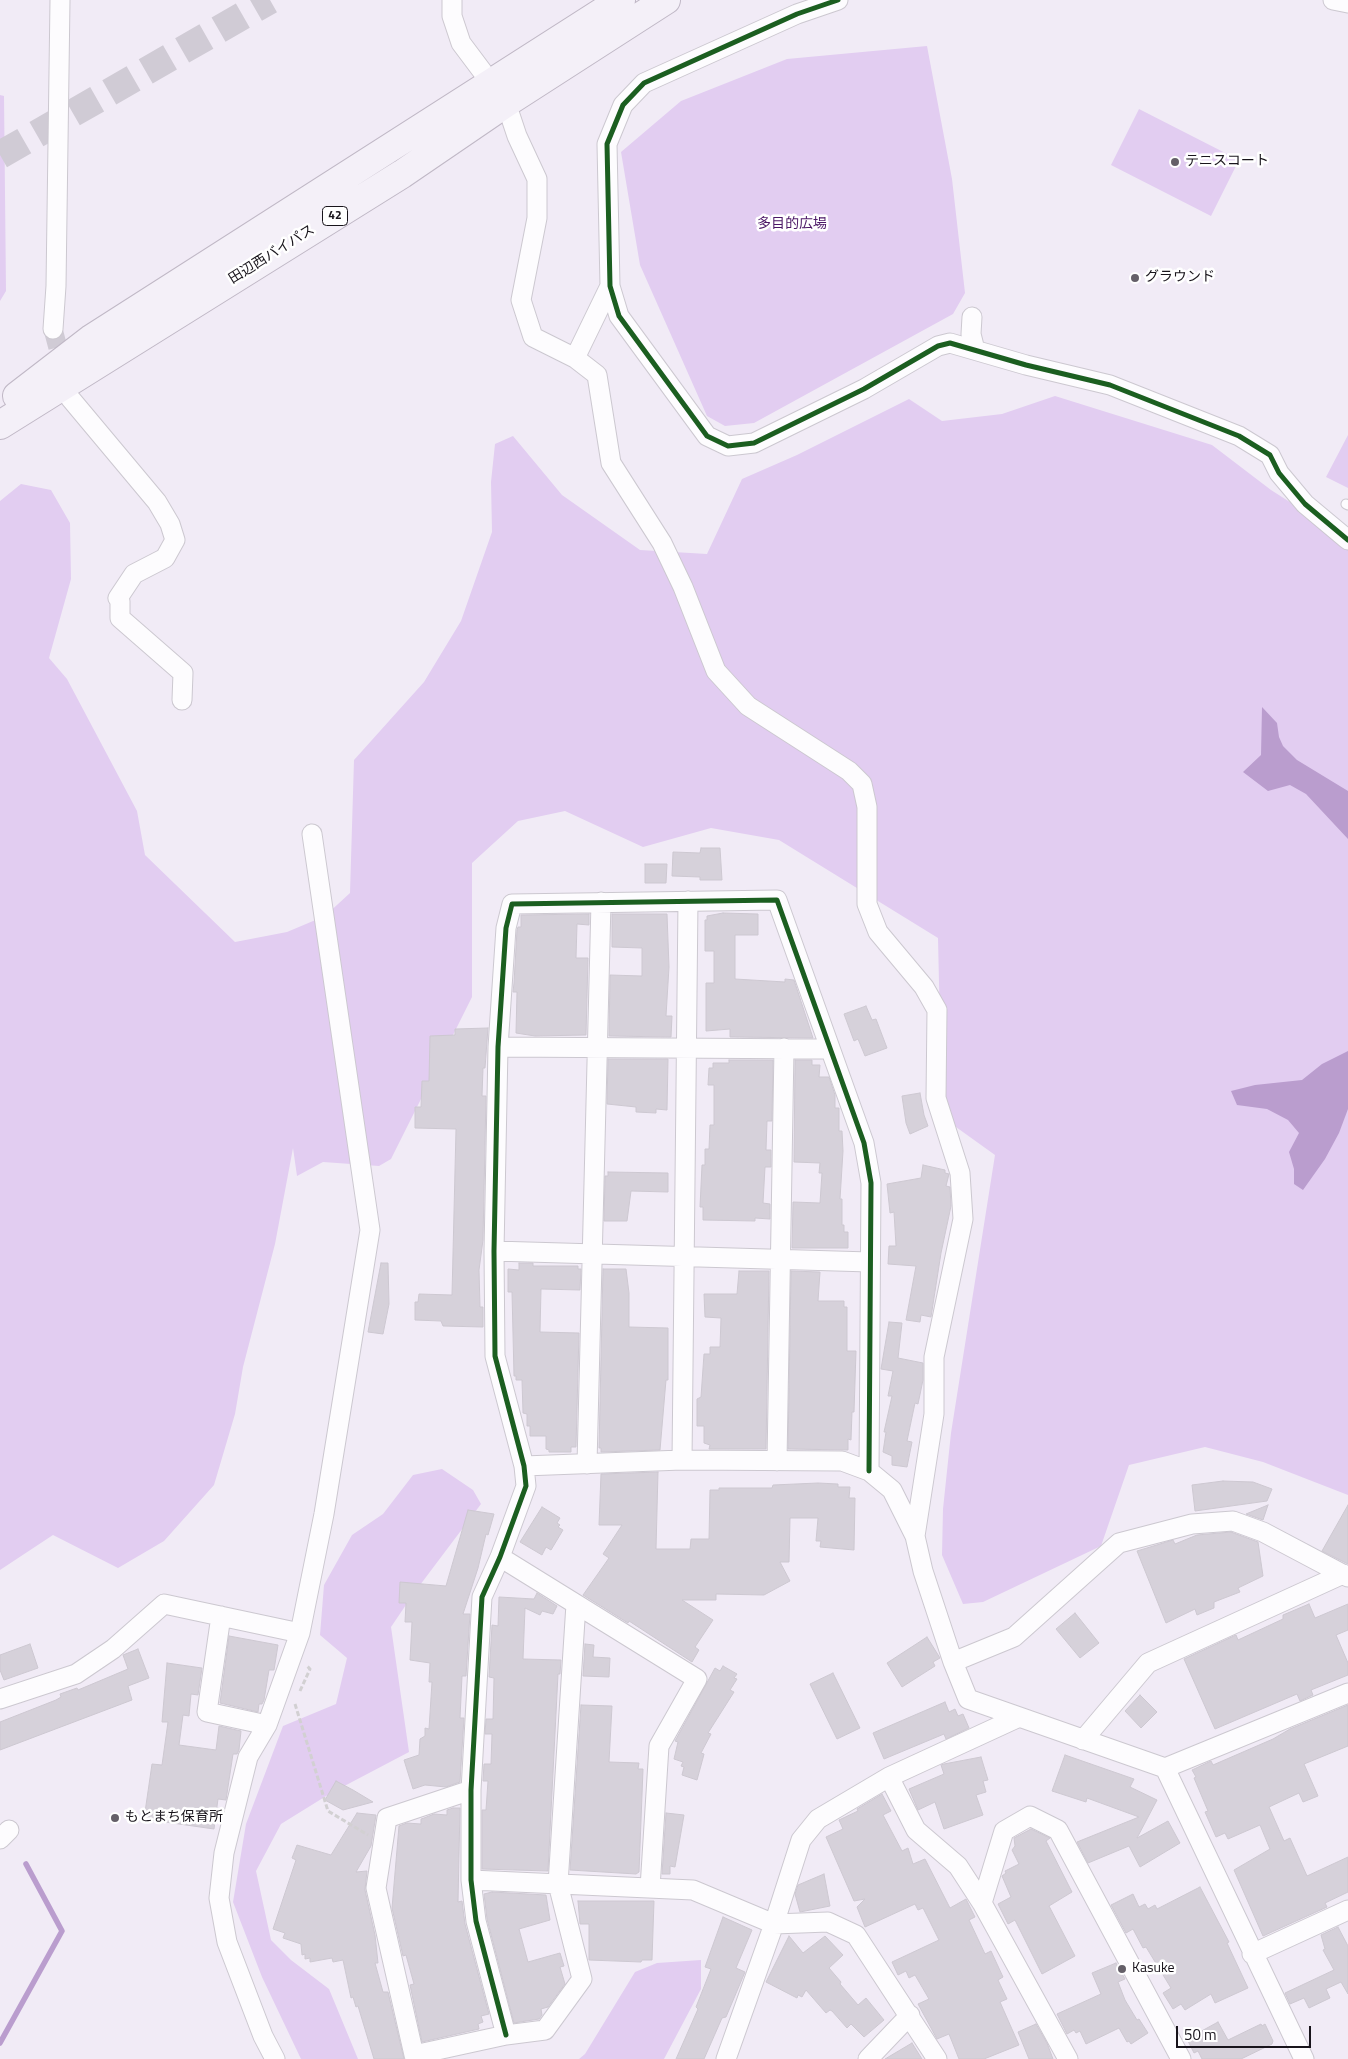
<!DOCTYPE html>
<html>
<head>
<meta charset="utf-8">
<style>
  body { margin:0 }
  #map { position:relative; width:1348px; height:2059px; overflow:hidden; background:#f1ebf6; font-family:"Titillium Web",sans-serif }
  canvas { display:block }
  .scale { position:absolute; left:1176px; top:2026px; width:135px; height:22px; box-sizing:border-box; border:2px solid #18141b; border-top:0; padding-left:6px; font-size:15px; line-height:18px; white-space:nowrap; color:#18141b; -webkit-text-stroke:4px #fff; paint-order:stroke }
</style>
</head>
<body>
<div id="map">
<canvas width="1348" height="2059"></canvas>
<div class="scale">50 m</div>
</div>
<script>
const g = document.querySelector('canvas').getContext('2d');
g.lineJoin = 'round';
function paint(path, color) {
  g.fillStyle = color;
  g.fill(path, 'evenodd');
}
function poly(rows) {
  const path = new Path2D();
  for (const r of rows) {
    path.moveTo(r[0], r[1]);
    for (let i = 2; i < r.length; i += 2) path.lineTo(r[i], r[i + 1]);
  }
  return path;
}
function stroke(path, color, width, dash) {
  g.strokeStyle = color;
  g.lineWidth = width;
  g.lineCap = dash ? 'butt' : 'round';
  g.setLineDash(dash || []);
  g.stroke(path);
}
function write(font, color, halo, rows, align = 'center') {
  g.font = font + ' "Titillium Web","Noto Sans JP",sans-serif';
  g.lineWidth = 5;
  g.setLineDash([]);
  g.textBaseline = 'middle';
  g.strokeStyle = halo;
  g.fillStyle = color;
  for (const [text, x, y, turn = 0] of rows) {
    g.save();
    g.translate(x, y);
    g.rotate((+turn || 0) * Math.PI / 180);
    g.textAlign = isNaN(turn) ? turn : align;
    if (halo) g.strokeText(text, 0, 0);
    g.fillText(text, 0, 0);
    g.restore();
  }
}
paint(poly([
  [927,46,952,179,965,293,953,314,754,423,725,426,707,416,640,265,621,152,681,101,787,59],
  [0,95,4,96,6,291,0,301],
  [1139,109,1239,160,1211,216,1111,165],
  [1055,396,1212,445,1271,490,1348,539,1348,1495,1263,1462,1205,1447,1129,1465,1101,1546,983,1602,963,1604,942,1555,943,1509,951,1433,995,1155,942,1117,938,938,779,840,711,828,643,847,565,811,518,821,472,863,472,997,391,1159,379,1166,323,1162,297,1176,293,1148,275,1244,243,1367,235,1414,214,1485,164,1541,118,1568,53,1535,0,1570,0,501,21,484,51,490,70,523,71,579,49,658,67,679,137,811,145,855,235,942,287,932,325,916,350,893,354,760,424,682,461,621,492,532,491,482,495,444,513,436,562,495,640,550,707,554,742,479,797,455,909,399,942,421,1002,414],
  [1348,435,1348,488,1326,477],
  [442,1469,473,1490,481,1504,414,1593,391,1627,409,1752,331,1793,281,1824,256,1871,271,1940,291,1960,329,1989,358,2059,301,2059,262,1977,233,1902,246,1824,283,1726,336,1704,347,1658,320,1635,324,1585,352,1535,383,1514,413,1475],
  [701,1960,701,1989,664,2059,579,2059,585,2054,635,1972,657,1963]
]), '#e2cdf1');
paint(poly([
  [1262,707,1277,723,1279,737,1283,746,1297,760,1348,791,1348,839,1306,794,1290,785,1268,791,1243,772,1261,755],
  [1348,1051,1348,1109,1339,1133,1325,1159,1303,1190,1294,1184,1294,1169,1289,1152,1299,1133,1288,1120,1267,1109,1237,1105,1231,1091,1255,1085,1302,1080,1322,1064]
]), '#ba9dce');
stroke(poly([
  [0,2043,62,1931,26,1864]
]), '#ba9dce', 5.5);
const building = poly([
  [701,848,720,848,722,880,700,880,700,877,672,876,673,852,700,853,701,848],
  [645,864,667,864,666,883,645,883,645,864],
  [723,913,758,914,758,935,735,935,735,979,785,982,785,979,794,980,813,1038,730,1037,730,1029,706,1031,706,983,714,983,714,951,705,951,705,920,707,920,707,916,723,913],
  [589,914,589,925,577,924,576,958,588,958,586,1035,535,1036,516,1033,517,992,513,992,514,983,517,930,518,927,521,927,521,915,589,914],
  [612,914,667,914,669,967,666,1016,672,1016,671,1037,609,1036,610,975,642,976,642,948,612,947,612,914],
  [866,1006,872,1020,876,1019,887,1048,865,1056,858,1039,854,1041,844,1014,866,1006],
  [488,1028,485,1068,483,1068,482,1096,486,1096,483,1240,479,1270,480,1307,483,1307,483,1327,443,1326,441,1321,415,1320,415,1302,418,1302,419,1294,452,1295,456,1129,415,1128,415,1107,421,1107,422,1081,429,1081,430,1036,455,1035,455,1029,488,1028],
  [608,1059,668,1059,667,1110,656,1109,656,1113,636,1112,636,1107,607,1104,608,1059],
  [729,1060,773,1060,772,1121,767,1121,766,1150,771,1150,771,1167,765,1167,763,1203,770,1204,770,1219,755,1218,755,1221,703,1220,703,1207,700,1207,702,1165,705,1165,705,1149,709,1149,710,1125,714,1125,714,1085,708,1085,709,1068,713,1068,713,1063,729,1063,729,1060],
  [795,1060,812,1060,812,1065,820,1065,819,1077,829,1077,835,1095,835,1108,839,1108,839,1131,842,1131,843,1151,840,1199,842,1199,842,1225,844,1225,844,1232,848,1232,848,1248,792,1248,793,1202,820,1203,822,1173,819,1173,820,1163,794,1162,795,1060],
  [920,1093,924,1115,928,1126,910,1134,906,1123,902,1096,920,1093],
  [923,1165,945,1170,945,1173,949,1174,946,1186,950,1187,951,1206,941,1253,931,1317,921,1315,920,1322,906,1320,916,1266,888,1264,889,1246,896,1246,894,1212,890,1213,887,1184,921,1178,923,1165],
  [608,1172,668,1173,668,1192,631,1191,627,1221,604,1221,605,1176,608,1176,608,1172],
  [381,1263,388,1263,389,1304,383,1334,368,1332,381,1263],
  [519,1263,533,1263,533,1266,578,1266,578,1269,581,1269,580,1290,541,1289,540,1332,579,1333,576,1447,571,1447,571,1452,549,1452,549,1450,546,1449,546,1436,530,1436,530,1426,527,1426,527,1414,523,1413,522,1380,516,1380,516,1376,514,1376,512,1292,508,1292,508,1269,519,1270,519,1263],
  [603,1269,626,1269,629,1293,629,1327,668,1328,668,1380,666,1380,660,1450,601,1452,601,1448,599,1448,603,1269],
  [739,1271,769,1271,766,1449,709,1449,710,1445,704,1443,704,1426,697,1426,697,1399,701,1397,704,1354,710,1354,710,1347,720,1347,721,1318,705,1317,704,1294,737,1294,739,1271],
  [791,1271,820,1272,818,1301,844,1301,844,1307,847,1307,847,1351,856,1351,854,1412,852,1412,851,1440,848,1439,848,1450,788,1449,791,1271],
  [889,1322,902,1323,898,1358,923,1363,923,1380,918,1404,915,1403,907,1441,912,1442,907,1467,892,1465,892,1456,883,1452,886,1432,884,1432,892,1396,888,1396,893,1371,881,1369,889,1322],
  [658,1472,656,1549,690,1549,691,1539,709,1539,710,1490,719,1490,719,1488,772,1488,773,1485,818,1483,838,1484,838,1487,850,1487,849,1498,855,1498,854,1550,820,1547,821,1541,816,1541,818,1518,790,1518,789,1562,780,1562,790,1581,764,1595,716,1594,716,1600,682,1600,713,1620,695,1647,699,1650,692,1662,629,1621,628,1623,583,1595,609,1558,603,1554,622,1525,599,1525,601,1474,658,1472],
  [1223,1481,1253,1482,1272,1489,1267,1501,1195,1511,1192,1485,1223,1481],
  [1268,1505,1263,1520,1246,1514,1268,1505],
  [1348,1505,1348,1564,1322,1551,1348,1505],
  [542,1507,560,1518,557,1523,560,1525,558,1527,563,1530,551,1550,546,1547,542,1555,520,1542,542,1507],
  [468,1510,494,1514,488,1535,486,1534,478,1568,463,1614,470,1614,466,1676,462,1676,460,1718,464,1718,460,1782,446,1787,425,1785,413,1789,404,1760,419,1755,420,1739,425,1736,425,1728,429,1729,432,1682,429,1682,430,1663,410,1660,412,1622,405,1622,406,1603,399,1603,400,1582,446,1586,468,1510],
  [1231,1532,1258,1542,1263,1576,1238,1588,1240,1592,1214,1602,1214,1608,1197,1615,1195,1609,1166,1623,1137,1551,1173,1540,1175,1544,1197,1535,1231,1532],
  [537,1593,557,1606,553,1614,542,1611,540,1615,525,1608,523,1659,561,1660,560,1674,558,1674,548,1871,482,1869,482,1810,486,1810,488,1781,483,1781,484,1764,491,1764,492,1734,485,1734,486,1719,493,1719,494,1678,489,1677,492,1625,498,1626,499,1597,534,1599,537,1593],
  [1309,1604,1315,1618,1348,1604,1348,1630,1336,1635,1348,1663,1348,1675,1311,1690,1313,1695,1300,1701,1297,1694,1215,1729,1184,1659,1236,1635,1238,1640,1283,1619,1283,1615,1309,1604],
  [1075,1613,1099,1643,1080,1658,1056,1629,1075,1613],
  [229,1636,278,1645,274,1670,269,1670,264,1700,262,1704,259,1704,258,1712,220,1703,229,1636],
  [927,1637,940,1658,933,1662,935,1666,902,1687,887,1663,927,1637],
  [30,1644,38,1668,4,1680,0,1670,0,1655,30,1644],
  [585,1644,594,1645,593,1657,610,1658,609,1677,583,1676,585,1644],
  [138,1649,149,1678,128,1686,132,1700,0,1750,0,1722,56,1700,61,1697,60,1694,77,1688,78,1690,128,1669,123,1655,138,1649],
  [167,1663,202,1668,198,1695,191,1694,189,1716,183,1715,179,1745,216,1750,219,1726,241,1731,239,1750,237,1754,233,1754,226,1800,218,1799,214,1829,144,1819,152,1764,162,1765,168,1722,162,1722,167,1663],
  [723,1666,737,1674,734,1678,737,1679,730,1690,734,1692,708,1733,711,1734,701,1753,704,1754,703,1758,697,1780,682,1775,684,1767,681,1766,683,1762,674,1759,678,1742,675,1741,715,1668,720,1671,723,1666],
  [833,1673,860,1728,837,1739,810,1684,833,1673],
  [1140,1695,1157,1712,1141,1728,1125,1711,1140,1695],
  [945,1702,949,1712,955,1709,958,1716,963,1714,969,1728,946,1739,944,1734,884,1759,873,1733,945,1702],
  [581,1705,612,1706,609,1762,639,1763,638,1769,643,1769,639,1872,636,1874,570,1870,581,1705],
  [1348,1705,1348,1746,1304,1764,1318,1796,1303,1802,1299,1793,1269,1807,1284,1841,1290,1838,1307,1876,1348,1857,1348,1892,1325,1903,1327,1907,1263,1936,1234,1870,1270,1849,1260,1825,1228,1839,1225,1833,1216,1837,1205,1812,1208,1811,1194,1778,1196,1777,1192,1770,1211,1761,1213,1765,1273,1739,1290,1729,1348,1705],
  [1065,1755,1134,1779,1130,1787,1157,1800,1137,1838,1168,1821,1180,1843,1140,1867,1129,1846,1088,1863,1077,1842,1139,1817,1087,1798,1086,1802,1052,1791,1065,1755],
  [981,1757,988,1780,983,1781,986,1792,976,1795,983,1815,944,1829,935,1802,918,1810,909,1789,944,1774,941,1765,944,1764,981,1757],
  [336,1781,353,1790,373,1802,343,1810,325,1800,336,1781],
  [882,1794,891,1811,883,1815,902,1851,908,1848,913,1864,925,1859,950,1908,966,1899,975,1917,969,1920,985,1954,991,1951,1003,1977,998,1980,1007,1999,1000,2002,1019,2045,984,2059,959,2059,949,2034,937,2039,918,2004,929,1999,915,1975,909,1978,906,1971,898,1975,892,1962,939,1940,923,1908,918,1910,915,1904,865,1927,857,1907,865,1899,854,1901,826,1837,843,1829,839,1820,858,1811,857,1809,882,1794],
  [453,1808,460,1808,458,1902,462,1901,465,1924,489,2014,481,2016,483,2022,478,2024,479,2029,422,2042,410,1985,414,1984,406,1955,403,1956,392,1908,399,1826,407,1823,421,1824,421,1819,424,1818,434,1814,447,1815,447,1810,453,1808],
  [357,1813,376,1815,371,1846,356,1872,367,1871,365,1890,375,1935,378,1963,375,1963,383,1992,388,1992,404,2059,374,2059,358,2006,356,2007,353,1997,351,1998,343,1960,333,1962,332,1958,310,1962,310,1958,305,1959,305,1954,302,1955,301,1944,283,1938,285,1933,273,1929,296,1860,292,1858,297,1845,331,1855,357,1813],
  [666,1813,684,1815,675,1867,670,1866,670,1874,662,1874,666,1813],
  [1031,1829,1050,1838,1046,1841,1072,1892,1049,1906,1075,1956,1042,1974,1015,1920,1008,1924,998,1904,1011,1897,1002,1876,1006,1873,1005,1871,1019,1864,1012,1850,1015,1846,1014,1838,1031,1829],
  [824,1874,830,1906,800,1912,795,1894,798,1885,824,1874],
  [1200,1887,1229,1942,1227,1943,1248,1988,1215,2003,1211,1994,1185,2010,1181,2004,1173,2009,1163,1993,1171,1988,1146,1947,1143,1948,1133,1929,1126,1933,1111,1905,1133,1894,1139,1907,1145,1904,1148,1909,1155,1905,1157,1909,1200,1887],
  [492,1892,546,1895,550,1920,519,1929,528,1962,560,1953,564,1966,560,1967,565,1984,548,2007,541,2009,542,2015,539,2019,514,2023,487,1919,484,1894,492,1892],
  [578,1901,654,1901,652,1960,642,1960,641,1962,589,1960,589,1924,580,1924,578,1901],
  [723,1917,752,1930,736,1968,745,1972,726,2017,722,2018,704,2059,676,2059,698,2009,696,2007,711,1969,705,1967,723,1917],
  [1338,1927,1348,1946,1348,1994,1341,1982,1326,1989,1330,1998,1309,2008,1304,1998,1290,2004,1285,1993,1334,1970,1323,1950,1325,1949,1321,1935,1338,1927],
  [789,1936,803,1953,825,1936,843,1955,829,1968,841,1982,840,1984,858,2005,866,1998,884,2020,864,2037,851,2024,847,2028,832,2011,830,2010,826,2013,806,1990,802,1997,798,1995,797,1998,766,1982,789,1936],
  [1116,1963,1125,1979,1118,1982,1125,2000,1137,2020,1139,2019,1148,2033,1131,2044,1129,2041,1127,2042,1119,2028,1086,2044,1080,2031,1076,2033,1074,2030,1067,2034,1057,2014,1101,1994,1092,1973,1116,1963],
  [1218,2022,1228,2040,1261,2024,1262,2026,1265,2024,1273,2041,1272,2044,1241,2059,1202,2059,1198,2051,1194,2053,1187,2039,1218,2022],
  [1036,2024,1047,2043,1053,2059,1029,2059,1018,2032,1036,2024],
  [912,2043,922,2059,885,2059,912,2043]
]);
paint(building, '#d6d1da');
stroke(building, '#cdc8d1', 1);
stroke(poly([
  [53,329,64,371]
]), '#d0cbd5', 19, [19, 9]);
stroke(poly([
  [0,155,270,0]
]), '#d0cbd5', 28, [28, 14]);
const service = poly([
  [1346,504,1348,505]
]);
const minor = poly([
  [452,0,452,16,461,43,506,103,517,136,537,179,537,218,521,300,533,337,575,358,597,375,611,463,662,543,683,587,716,671,748,706,849,771,862,784,867,807,867,904,878,932,924,987,937,1010,936,1098,960,1173,963,1219,934,1357,934,1414,915,1536],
  [838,0,797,14,644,83,623,105,607,144,610,286,619,316,707,436,728,446,754,443,864,389,938,346,950,343,1026,365,1110,385,1239,436,1270,455,1279,473,1305,504,1348,540],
  [1333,0,1348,3],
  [972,317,971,334,975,350],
  [53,329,56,286,60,0],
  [575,358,610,286],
  [70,398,157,502,170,524,175,540,165,558,134,574,118,598,120,601,120,618,183,673,182,700],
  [498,1047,829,1049],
  [494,1251,870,1262],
  [682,1460,688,901],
  [777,1461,784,1048],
  [587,1464,601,902],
  [524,1466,682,1460,842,1461,869,1471,892,1490,915,1536,923,1571,953,1662,968,1699,1165,1768,1348,1693],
  [500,1557,697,1679,659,1746,650,1888],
  [221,1616,207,1712,267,1725],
  [953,1662,1014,1637,1119,1543,1192,1524,1233,1521,1263,1532,1348,1577],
  [0,1699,76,1674,113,1649,164,1604,300,1633],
  [1083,1740,1148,1663,1343,1574],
  [1165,1768,1304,2059],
  [889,1777,916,1830,958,1866,982,1903,1068,2059],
  [471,1790,387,1818,376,1888,414,2055,506,2035,545,2030,582,1979,558,1884,576,1604],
  [0,1839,9,1830],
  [471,1880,693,1890,774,1924,828,1922,856,1935,937,2059],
  [982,1903,1004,1831,1030,1816,1058,1830,1181,2059],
  [1252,1954,1348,1910],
  [506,2035,476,1921,471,1880,471,1790,482,1597,500,1557,526,1486,524,1466,495,1356,494,1251,498,1047,506,928,512,904,777,900,864,1143,871,1183,869,1471],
  [275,2059,263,2036,227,1942,219,1898,224,1853,248,1757,267,1725,300,1633,324,1514,370,1230,312,834],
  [726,2059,774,1924,801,1840,818,1819,889,1777,1017,1718],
  [868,2059,910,2015]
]);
const trunk = poly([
  [17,396,91,339,621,0],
  [0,425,402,174,506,103,666,0]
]);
stroke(service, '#ccc8d0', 11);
stroke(minor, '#ccc8d0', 21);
stroke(trunk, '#c0b8c6', 30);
stroke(poly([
  [300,1691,310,1669,307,1666],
  [295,1704,328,1811,368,1835]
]), '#d2d0d2', 3, [5, 2.5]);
stroke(service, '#fdfcfe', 9);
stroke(minor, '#fdfcfe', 19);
stroke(trunk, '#f4f0f8', 28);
stroke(poly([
  [838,0,797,14,644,83,623,105,607,144,610,286,619,316,707,436,728,446,754,443,864,389,938,346,950,343,1026,365,1110,385,1239,436,1270,455,1279,473,1305,504,1348,540],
  [506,2035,476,1921,471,1880,471,1790,482,1597,500,1557,526,1486,524,1466,495,1356,494,1251,498,1047,506,928,512,904,777,900,864,1143,871,1183,869,1471]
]), '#1b5e20', 5);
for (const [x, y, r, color] of [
  [1175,162,5,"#645f68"],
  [1135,278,5,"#645f68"],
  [115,1818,5,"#645f68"],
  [1122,1969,5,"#645f68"]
]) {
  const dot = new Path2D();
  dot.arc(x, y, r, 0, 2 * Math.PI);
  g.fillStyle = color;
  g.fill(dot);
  stroke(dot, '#fff', 2);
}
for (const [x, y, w] of [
  [335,216,25]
]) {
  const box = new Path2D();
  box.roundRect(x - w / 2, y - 9.5, w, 19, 4);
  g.fillStyle = '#fff';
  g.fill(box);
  stroke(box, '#18141b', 1);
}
write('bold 12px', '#18141b', null, [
  ["42",335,216]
]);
write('14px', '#18141b', '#fff', [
  ["テニスコート",1185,162],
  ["グラウンド",1145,278],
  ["もとまち保育所",125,1818],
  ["Kasuke",1132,1969]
], 'left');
write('14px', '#4b1766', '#fff', [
  ["多目的広場",792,225]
]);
write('14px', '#18141b', '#fff', [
  ["田辺西バイパス",272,255,-32]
]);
</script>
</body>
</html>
